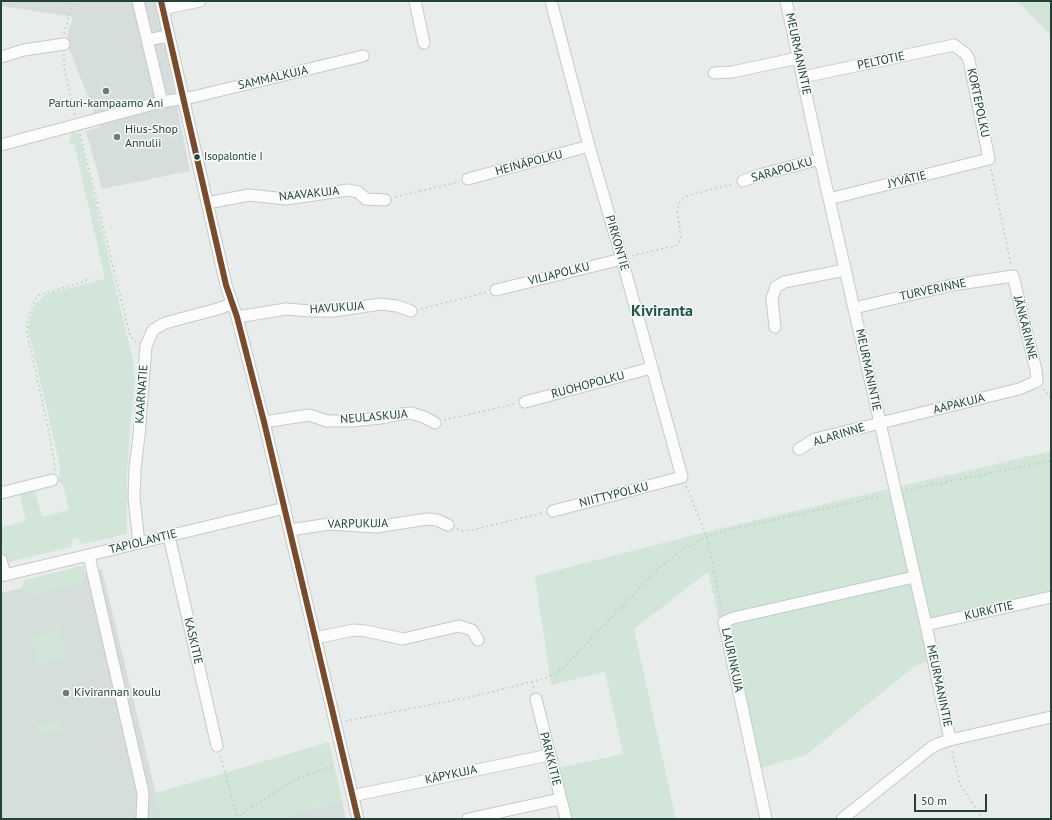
<!DOCTYPE html>
<html>
<head>
<meta charset="utf-8">
<style>
  body { margin:0 }
  #map { position:relative; width:1052px; height:820px; overflow:hidden; background:#e8edeb; font-family:"PT Sans",sans-serif }
  canvas { display:block }
  .frame { position:absolute; inset:0; border:2px solid #24423a; pointer-events:none }
  .scale { position:absolute; left:914px; top:794px; width:73px; height:18px; box-sizing:border-box; border:2px solid #24423a; border-top:0; padding-left:5px; font-size:12px; line-height:14px; white-space:nowrap; color:#24423a; -webkit-text-stroke:3px #f7fbf9; paint-order:stroke }
</style>
</head>
<body>
<div id="map">
<canvas width="1052" height="820"></canvas>
<div class="frame"></div>
<div class="scale">50 m</div>
</div>
<script>
const g = document.querySelector('canvas').getContext('2d');
g.lineJoin = 'round';
function paint(path, color) {
  g.fillStyle = color;
  g.fill(path, 'evenodd');
}
function poly(rows) {
  const path = new Path2D();
  for (const r of rows) {
    path.moveTo(r[0], r[1]);
    for (let i = 2; i < r.length; i += 2) path.lineTo(r[i], r[i + 1]);
  }
  return path;
}
function stroke(path, color, width, dash) {
  g.strokeStyle = color;
  g.lineWidth = width;
  g.lineCap = dash ? 'butt' : 'round';
  g.setLineDash(dash || []);
  g.stroke(path);
}
function write(font, color, halo, rows, align = 'center') {
  g.font = font + ' "PT Sans",sans-serif';
  g.lineWidth = 3;
  g.setLineDash([]);
  g.textBaseline = 'middle';
  g.strokeStyle = halo;
  g.fillStyle = color;
  for (const [text, x, y, turn = 0] of rows) {
    g.save();
    g.translate(x, y);
    g.rotate((+turn || 0) * Math.PI / 180);
    g.textAlign = isNaN(turn) ? turn : align;
    if (halo) g.strokeText(text, 0, 0);
    g.fillText(text, 0, 0);
    g.restore();
  }
}
paint(poly([
  [1,1,156,1,190,171,102,189,86,131,100,127,67,44,68,32,73,17,1,6],
  [102,569,162,819,1,819,1,593],
  [342,801,346,819,276,819]
]), '#d6dedb');
paint(poly([
  [1017,1,1051,1,1051,44,1049,33],
  [72,133,79,133,133,361,135,383,130,427,127,472,127,534,84,544,81,543,78,538,72,540,71,547,8,562,6,561,1,543,1,522,3,527,26,521,20,496,22,492,33,489,35,491,42,517,69,510,63,485,59,482,58,479,60,471,59,462,28,328,30,318,36,303,46,294,105,279,74,143,68,144],
  [1051,451,1051,599,931,627,938,659,916,665,806,755,754,770,708,572,634,629,676,819,560,819,548,770,623,754,605,672,551,685,535,576,701,533],
  [80,566,84,567,85,573,83,581,80,585,34,595,28,592,22,588,24,580],
  [60,629,64,649,64,658,38,665,32,636],
  [60,720,62,731,39,736,37,725],
  [329,742,342,801,276,819,162,819,156,793]
]), '#d1e6d8');
const minor = poly([
  [138,1,160,94,161,102],
  [161,1,226,285,237,317,264,422,358,819],
  [415,1,424,43],
  [551,1,589,146,622,259,682,477,553,511],
  [786,1,820,159,926,625,950,740],
  [163,9,200,1],
  [147,40,168,36],
  [1,57,24,50,64,44],
  [714,73,732,72,798,58],
  [803,77,954,45,966,54,969,60,989,159,829,199],
  [1,145,161,102,193,97,363,56],
  [468,179,589,146],
  [743,181,759,175,820,159],
  [207,203,249,195,286,199,348,190,358,192,366,199,385,200],
  [496,290,622,259],
  [237,317,286,309,311,311,334,311,381,304,397,306,411,311],
  [775,327,772,298,776,287,784,282,845,270],
  [525,402,651,368],
  [264,422,309,415,327,421,351,421,381,418,401,414,411,413,424,417,435,423],
  [799,449,815,439,1019,389,1033,383,1037,381,1036,370,1013,276,952,285,854,308],
  [1,493,52,480],
  [290,530,329,524,376,527,427,519,437,520,448,525],
  [169,536,217,746],
  [139,543,134,498,135,468,139,436,146,346,153,330,165,323,221,308,232,303],
  [89,556,143,793,142,819],
  [1,560,5,575],
  [1,576,285,508],
  [926,625,1051,597],
  [315,638,354,630,366,631,403,639,459,626,472,630,478,640],
  [536,699,566,819],
  [353,797,361,794,549,755],
  [468,819,560,799],
  [766,819,724,622,733,618,914,577],
  [842,819,932,747,938,744,950,740,1051,717]
]);
stroke(minor, '#c5cac8', 13);
stroke(poly([
  [64,34,73,1],
  [64,54,64,68,75,115],
  [80,134,130,335,136,342],
  [991,169,1011,265],
  [395,197,459,182],
  [632,256,678,245,681,237,677,210,680,202,683,198,693,194,733,184],
  [421,309,487,292],
  [1043,389,1051,398],
  [444,420,515,404],
  [54,470,55,466,49,432,27,332,27,322,35,300,40,294,77,284,91,278],
  [686,486,707,537,722,611],
  [906,490,1051,461],
  [457,529,462,531,472,530,543,513],
  [532,681,534,689],
  [345,721,471,697,546,678,562,669,652,575,666,562,683,549,707,537,724,531,886,495],
  [952,751,960,784,983,819],
  [220,756,238,818],
  [235,819,294,780,335,765]
]), '#c3ccca', 1.5, [2, 3]);
stroke(minor, '#fcfcfc', 11);
stroke(poly([
  [161,1,226,285,237,317,264,422,358,819]
]), '#7a4b2a', 6);
for (const [x, y, r, color] of [
  [106,91,4,"#697e78"],
  [117,137,4,"#697e78"],
  [197,157,3.5,"#24423a"],
  [66,693,4,"#697e78"]
]) {
  const dot = new Path2D();
  dot.arc(x, y, r, 0, 2 * Math.PI);
  g.fillStyle = color;
  g.fill(dot);
  stroke(dot, '#f7fbf9', 1.5);
}
write('11px', '#24423a', '#f7fbf9', [
  ["Isopalontie I",204,157]
], 'left');
write('12px', '#24423a', '#f7fbf9', [
  ["MEURMANINTIE",798,54,78],
  ["PELTOTIE",881,61,-12],
  ["SAMMALKUJA",273,78,-13],
  ["KORTEPOLKU",978,103,78],
  ["HEINÄPOLKU",529,163,-15],
  ["SARAPOLKU",782,170,-16],
  ["JYVÄTIE",907,180,-14],
  ["NAAVAKUJA",309,194,-6],
  ["PIRKONTIE",617,243,74],
  ["VILJAPOLKU",559,274,-14],
  ["TURVERINNE",933,290,-12],
  ["HAVUKUJA",337,308,-4],
  ["JÄNKÄRINNE",1025,328,76],
  ["MEURMANINTIE",868,370,78],
  ["RUOHOPOLKU",588,385,-15],
  ["KAARNATIE",142,394,-86],
  ["AAPAKUJA",959,404,-14],
  ["NEULASKUJA",374,417,-5],
  ["ALARINNE",839,435,-17],
  ["NIITTYPOLKU",614,495,-14],
  ["VARPUKUJA",358,524,-1],
  ["TAPIOLANTIE",143,542,-14],
  ["KURKITIE",989,611,-13],
  ["KASKITIE",193,641,77],
  ["LAURINKUJA",732,660,78],
  ["MEURMANINTIE",939,686,78],
  ["PARKKITIE",550,759,76],
  ["KÄPYKUJA",451,775,-12]
]);
write('12px', '#24423a', '#f7fbf9', [
  ["Parturi-kampaamo Ani",106,104,"center"],
  ["Hius-Shop",125,130],
  ["Annulii",125,144],
  ["Kivirannan koulu",74,693]
], 'left');
write('bold 16px', '#1f5548', '#f7fbf9', [
  ["Kiviranta",662,311]
]);
</script>
</body>
</html>
